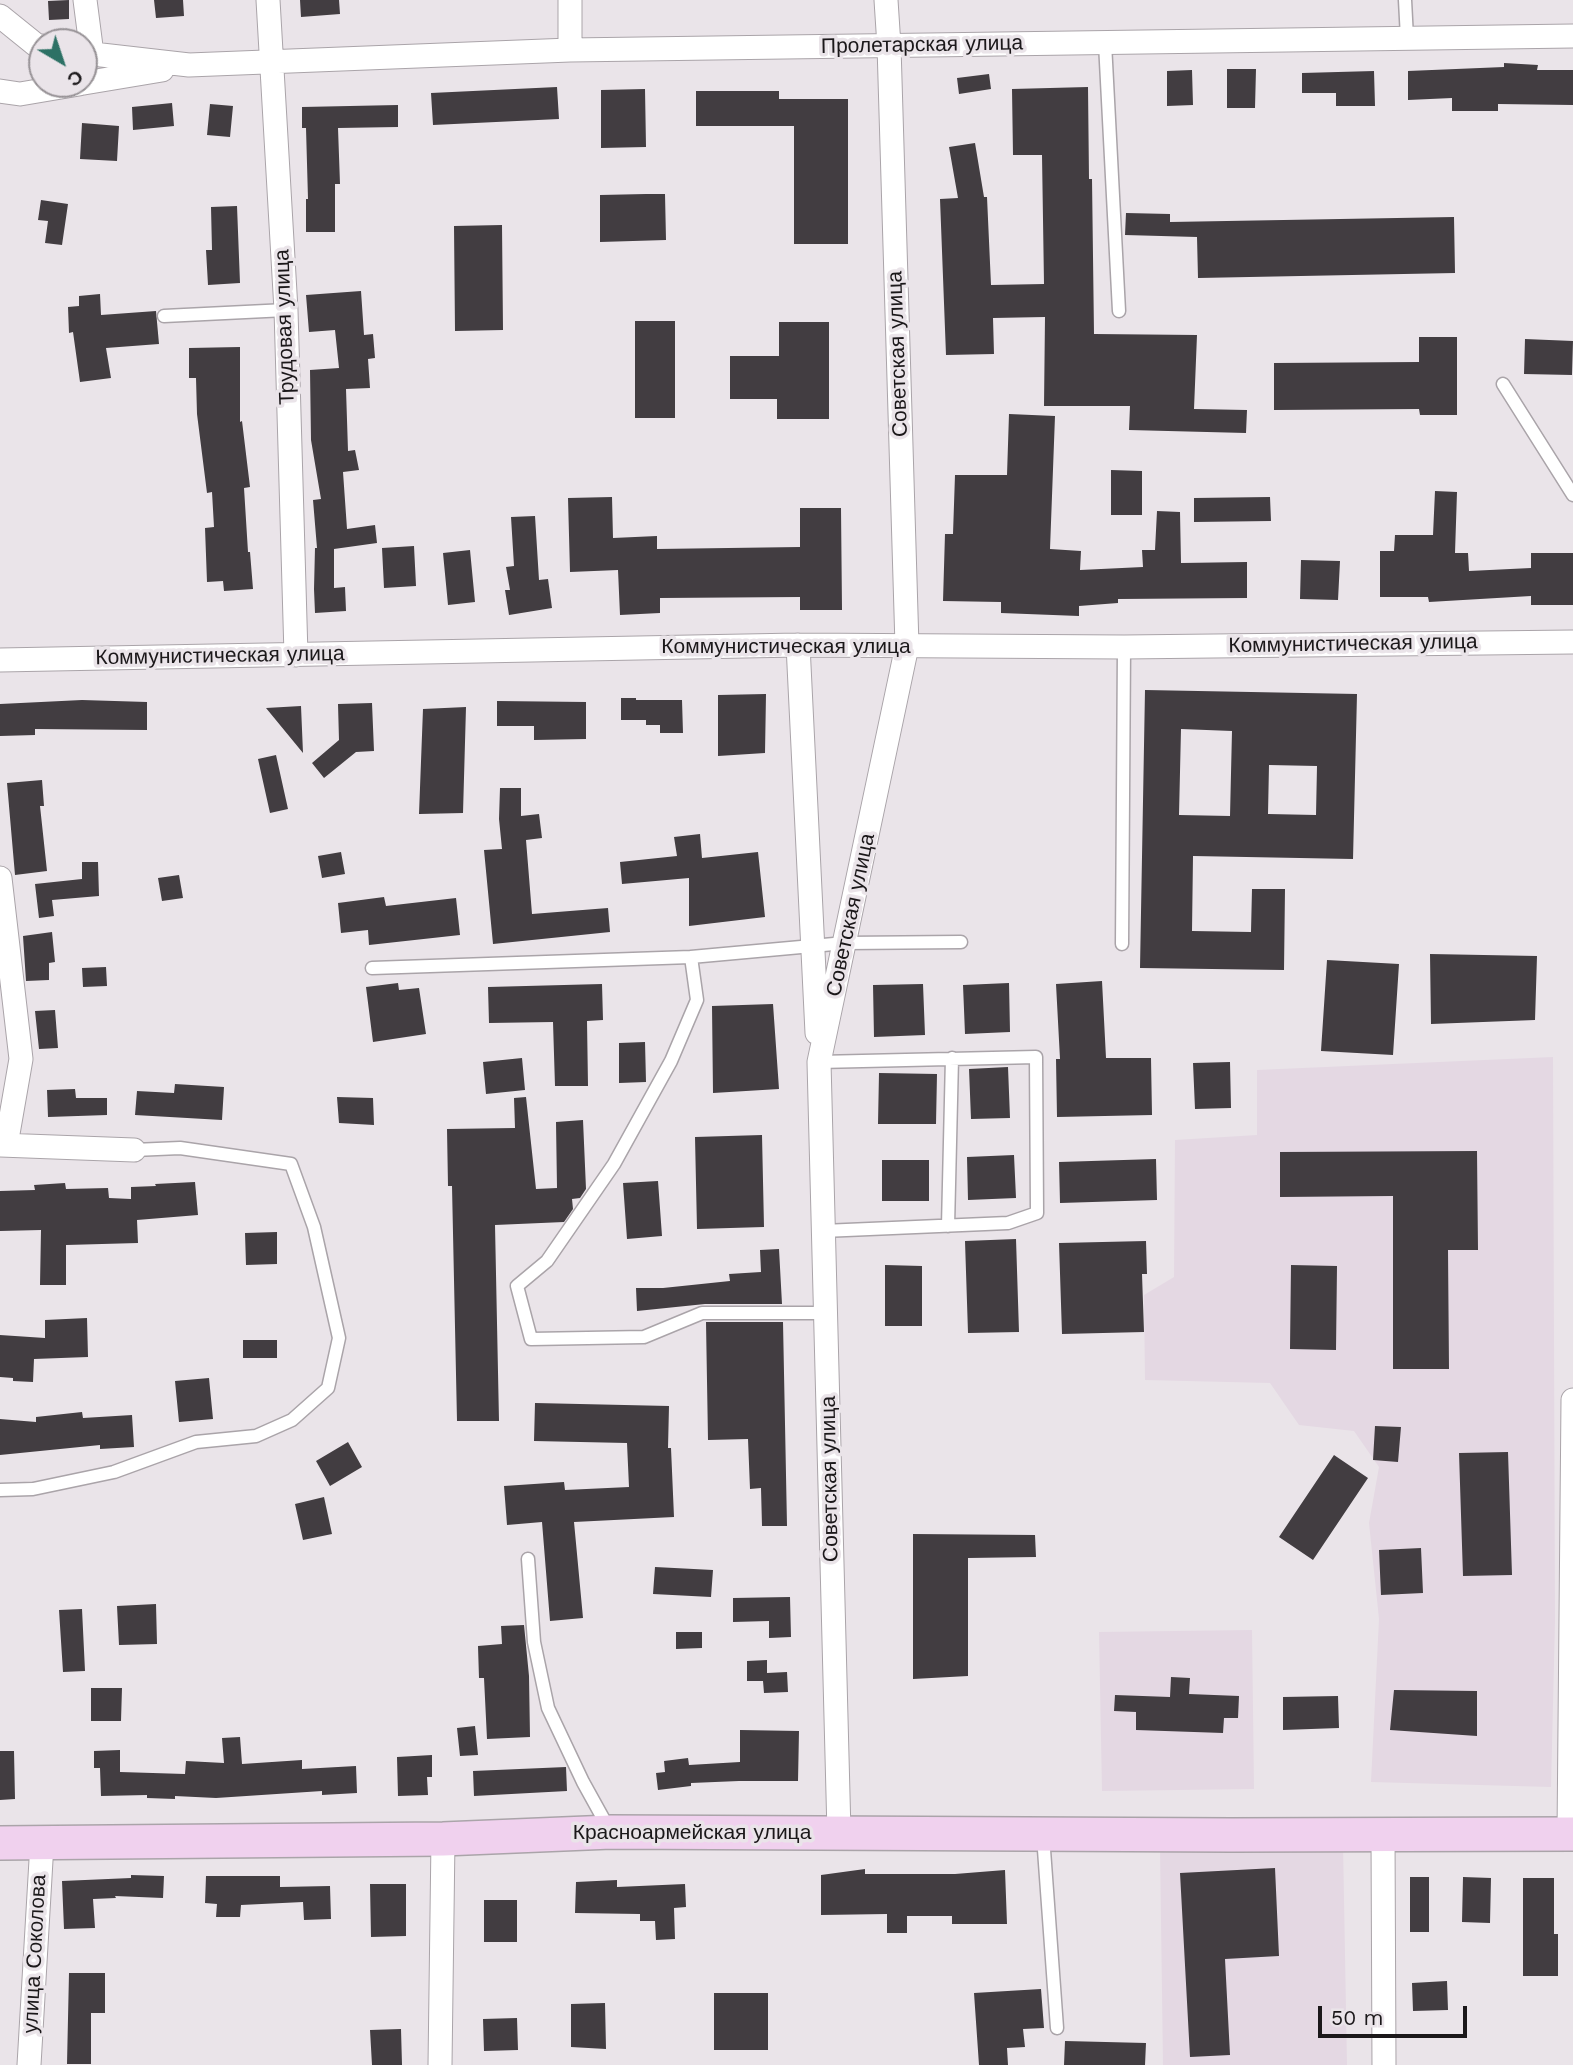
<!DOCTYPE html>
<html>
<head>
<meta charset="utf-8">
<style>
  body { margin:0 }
  #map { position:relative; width:1573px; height:2065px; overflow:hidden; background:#eae4e9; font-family:"Work Sans",sans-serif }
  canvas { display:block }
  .north { position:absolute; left:28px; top:28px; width:70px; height:70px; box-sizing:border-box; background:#eae4e9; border:2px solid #979296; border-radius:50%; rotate:141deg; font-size:19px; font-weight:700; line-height:28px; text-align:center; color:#1b181a }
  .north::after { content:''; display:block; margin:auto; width:24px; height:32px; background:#2d7165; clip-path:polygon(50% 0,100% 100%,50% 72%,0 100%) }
  .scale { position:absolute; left:1318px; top:2006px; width:149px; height:32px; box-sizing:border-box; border:4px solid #1b181a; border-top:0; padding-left:9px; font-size:21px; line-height:24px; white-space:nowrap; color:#1b181a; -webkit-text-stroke:5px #eae4e9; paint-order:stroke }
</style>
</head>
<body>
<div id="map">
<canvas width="1573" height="2065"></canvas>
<div class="north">С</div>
<div class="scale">50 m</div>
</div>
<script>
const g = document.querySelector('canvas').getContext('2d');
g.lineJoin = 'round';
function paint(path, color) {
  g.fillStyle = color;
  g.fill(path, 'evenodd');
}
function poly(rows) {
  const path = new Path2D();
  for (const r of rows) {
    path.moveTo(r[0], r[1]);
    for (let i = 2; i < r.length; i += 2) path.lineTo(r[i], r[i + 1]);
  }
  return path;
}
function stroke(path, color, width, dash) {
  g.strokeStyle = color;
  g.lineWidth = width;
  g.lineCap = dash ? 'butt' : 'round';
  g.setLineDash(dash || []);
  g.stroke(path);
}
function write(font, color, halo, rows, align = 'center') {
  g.font = font + ' "Work Sans",sans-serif';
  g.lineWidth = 7;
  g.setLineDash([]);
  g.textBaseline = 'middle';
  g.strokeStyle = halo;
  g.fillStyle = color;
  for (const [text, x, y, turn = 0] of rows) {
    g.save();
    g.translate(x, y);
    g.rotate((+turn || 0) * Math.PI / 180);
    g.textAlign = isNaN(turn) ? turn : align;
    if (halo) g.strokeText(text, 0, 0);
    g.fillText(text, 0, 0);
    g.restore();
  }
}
paint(poly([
  [1553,1057,1555,1621,1551,1787,1371,1782,1379,1619,1369,1523,1379,1467,1354,1431,1299,1425,1270,1383,1145,1380,1144,1295,1174,1277,1175,1140,1257,1135,1257,1070],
  [1252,1630,1254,1789,1102,1791,1099,1632],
  [1343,1844,1347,2065,1163,2065,1160,1847]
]), '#e4d8e3');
paint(poly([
  [69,0,69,19,49,20,48,1],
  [154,0,183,0,184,16,156,18],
  [300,0,339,0,340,14,301,17],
  [1504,63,1538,65,1537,70,1573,70,1573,105,1498,104,1498,111,1452,111,1452,98,1408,100,1408,71,1504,67],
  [1227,69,1256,69,1255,108,1227,108],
  [1192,70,1193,105,1167,106,1167,71],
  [1374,71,1375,106,1336,106,1336,93,1302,93,1302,73],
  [989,74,991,89,959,94,957,78],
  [557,87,559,119,433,125,431,93],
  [1088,87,1089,179,1092,179,1094,334,1197,335,1194,409,1247,410,1246,433,1129,430,1130,406,1044,406,1045,317,993,318,994,354,946,355,940,199,958,198,949,147,975,143,984,197,987,197,991,285,1044,284,1042,155,1013,155,1012,89],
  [645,89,646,147,601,148,601,90],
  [696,91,779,91,779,99,848,99,848,244,794,244,794,126,696,126],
  [172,103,174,126,133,130,132,107],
  [210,104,233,106,230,137,207,135],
  [398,105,398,127,338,128,340,184,335,184,335,232,306,232,306,199,308,199,306,128,302,128,302,107],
  [82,123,119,126,117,161,80,159],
  [646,194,665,194,666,240,600,242,600,195],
  [41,200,68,204,62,245,45,243,48,221,38,220],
  [237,206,240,283,208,285,206,250,212,250,211,207],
  [1126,213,1170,214,1170,222,1454,217,1455,273,1198,278,1197,237,1125,235],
  [502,225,503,330,455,331,454,226],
  [361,291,364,335,373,334,375,358,368,359,370,388,346,389,348,451,355,450,359,470,343,472,347,529,375,525,377,543,334,549,334,588,345,587,346,611,315,613,314,589,315,548,317,548,313,500,321,499,311,440,310,370,339,368,335,330,309,332,306,295],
  [100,294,101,315,156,311,159,344,106,348,111,378,80,382,73,332,69,333,68,307,79,306,79,296],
  [635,321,675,321,675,418,635,418],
  [779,322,829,322,829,419,777,419,777,399,730,399,730,356,779,356],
  [1419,337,1457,337,1457,415,1420,415,1419,409,1274,410,1274,363,1419,362],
  [1525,339,1573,341,1572,375,1524,374],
  [240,347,240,422,242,421,250,487,244,488,248,552,250,552,253,589,224,591,223,581,207,582,205,528,214,527,212,492,207,493,197,414,196,378,189,378,189,348],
  [1009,414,1055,416,1050,549,1081,551,1080,570,1143,567,1142,550,1155,550,1157,511,1180,512,1181,563,1247,562,1247,598,1118,599,1118,603,1079,606,1079,616,1001,613,1001,602,943,601,945,534,953,534,955,475,1007,475],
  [1111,470,1142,471,1142,515,1111,515],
  [1435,491,1457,492,1455,553,1468,553,1469,571,1531,568,1531,553,1573,553,1573,605,1531,605,1531,596,1429,602,1428,597,1380,597,1380,551,1394,551,1395,535,1433,535],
  [612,497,613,538,657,536,657,549,800,547,800,508,841,508,842,610,800,610,800,597,660,598,660,613,620,615,618,570,570,572,568,498],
  [1270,497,1271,521,1194,522,1194,498],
  [535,516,539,580,548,579,552,608,509,615,505,590,510,590,506,567,514,566,511,517],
  [414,546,416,586,384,588,382,548],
  [470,550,475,602,448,605,443,553],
  [1301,560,1340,561,1338,600,1300,599],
  [1145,690,1357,694,1353,859,1193,856,1192,931,1251,932,1252,889,1285,889,1284,970,1140,968],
  [1181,729,1232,731,1230,816,1179,815],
  [1269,765,1317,766,1316,815,1268,814],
  [766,694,765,753,718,756,718,695],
  [621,698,636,698,636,700,682,700,683,733,660,733,660,725,646,725,646,720,621,720],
  [82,700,147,702,147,730,35,729,35,735,0,736,0,704],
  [497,701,586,702,586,739,534,740,534,726,497,726],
  [372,703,374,751,356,752,324,778,312,763,339,740,338,704],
  [301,706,303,753,266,708],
  [466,707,463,813,419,814,423,709],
  [276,755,288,809,270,813,258,759],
  [42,780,44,806,40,806,47,871,15,875,7,783],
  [500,788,521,788,521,816,539,814,542,838,526,840,532,914,608,908,610,932,493,944,484,850,502,849,499,819],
  [700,834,702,858,758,852,765,917,689,926,689,878,622,884,620,862,677,856,674,837],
  [341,852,345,874,322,878,318,856],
  [82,862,98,862,99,896,52,900,54,916,39,918,35,884,82,879],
  [179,875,183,898,162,901,158,878],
  [384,897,386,906,456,898,460,935,369,945,368,930,341,933,338,903],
  [52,932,55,962,49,963,49,980,26,981,23,936],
  [1430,954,1537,956,1535,1020,1431,1024],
  [1327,960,1399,964,1393,1055,1321,1051],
  [106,967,107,986,83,987,82,968],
  [1102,981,1106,1058,1151,1058,1152,1115,1057,1117,1056,1059,1060,1059,1056,984],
  [398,983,399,990,419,988,426,1034,373,1042,366,987],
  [1009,983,1010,1032,965,1034,963,985],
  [602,984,603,1020,587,1021,588,1086,555,1086,553,1022,489,1023,488,987],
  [923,984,925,1035,874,1037,873,985],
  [773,1004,779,1089,713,1093,712,1006],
  [55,1010,58,1048,39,1049,35,1011],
  [645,1042,646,1082,619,1083,619,1043],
  [522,1058,525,1090,486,1094,483,1062],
  [1230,1062,1231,1108,1195,1109,1193,1063],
  [1008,1067,1010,1118,971,1119,969,1069],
  [879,1073,937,1074,936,1124,878,1124],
  [175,1084,224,1087,222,1120,135,1115,137,1091,174,1093],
  [75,1089,76,1098,107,1098,107,1115,48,1117,47,1090],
  [337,1097,373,1098,374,1125,339,1123],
  [526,1097,536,1189,557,1188,556,1122,583,1120,586,1189,580,1198,572,1199,573,1209,564,1222,495,1225,499,1421,457,1421,452,1186,448,1186,447,1129,515,1128,514,1098],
  [762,1135,764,1227,697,1229,695,1137],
  [1477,1151,1478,1250,1448,1250,1449,1369,1393,1369,1393,1196,1280,1197,1280,1152],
  [1014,1155,1016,1198,968,1200,967,1157],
  [1156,1159,1157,1200,1060,1203,1059,1162],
  [882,1160,929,1160,929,1201,882,1201],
  [658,1181,662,1236,627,1239,623,1183],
  [195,1182,198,1215,137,1220,138,1243,66,1245,66,1285,40,1285,41,1230,0,1231,0,1191,35,1190,34,1185,65,1183,66,1189,108,1188,109,1198,131,1199,131,1187,156,1186,155,1184],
  [277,1232,277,1264,246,1265,245,1233],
  [1016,1239,1019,1332,968,1333,965,1241],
  [1146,1241,1147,1274,1142,1274,1144,1332,1062,1334,1059,1243],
  [779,1249,782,1304,705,1304,637,1311,636,1288,663,1288,730,1281,729,1274,761,1272,760,1250],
  [885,1265,922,1266,922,1326,885,1326],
  [1291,1265,1337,1266,1336,1350,1290,1349],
  [87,1318,88,1357,34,1359,33,1382,13,1381,13,1378,0,1377,0,1335,45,1338,45,1320],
  [706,1322,783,1322,787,1526,762,1526,761,1488,750,1489,748,1439,708,1440],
  [243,1340,277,1340,277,1358,243,1358],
  [209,1378,213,1419,179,1422,175,1381],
  [535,1403,669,1406,668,1448,671,1448,674,1517,574,1522,583,1618,550,1621,542,1522,507,1525,504,1486,564,1482,565,1490,629,1487,627,1443,534,1441],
  [82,1412,83,1418,132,1415,134,1447,100,1449,100,1445,0,1455,0,1419,36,1422,36,1417],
  [1375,1426,1401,1427,1398,1462,1373,1460],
  [348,1442,362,1467,330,1486,316,1461],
  [1508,1452,1512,1575,1463,1576,1459,1453],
  [1334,1455,1368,1478,1313,1560,1279,1537],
  [324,1497,332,1534,303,1540,295,1504],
  [913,1534,1035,1535,1036,1557,968,1558,968,1676,913,1679],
  [1421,1548,1423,1593,1381,1595,1379,1550],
  [655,1567,713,1570,711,1597,653,1594],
  [790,1597,791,1637,769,1638,769,1621,733,1622,733,1598],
  [156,1604,157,1644,119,1645,117,1606],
  [82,1609,85,1671,63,1672,59,1610],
  [524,1625,529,1676,530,1737,487,1739,484,1678,479,1678,478,1646,502,1644,501,1626],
  [676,1632,702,1632,702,1648,676,1649],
  [767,1660,767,1673,787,1672,788,1692,764,1693,763,1681,747,1681,747,1661],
  [1171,1677,1190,1678,1189,1694,1239,1696,1238,1718,1224,1718,1223,1733,1136,1730,1136,1712,1114,1711,1115,1695,1170,1697],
  [91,1688,122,1688,121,1721,91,1721],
  [1394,1690,1477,1691,1477,1736,1390,1730],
  [1338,1696,1339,1728,1283,1730,1283,1697],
  [475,1726,478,1755,460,1756,457,1728],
  [740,1730,799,1731,798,1781,739,1781,691,1783,691,1786,658,1790,656,1773,665,1772,664,1761,688,1758,689,1765,740,1762],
  [240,1737,242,1764,302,1760,302,1769,356,1766,357,1793,322,1795,322,1791,216,1798,175,1796,175,1799,147,1798,147,1795,101,1796,100,1768,94,1768,94,1751,120,1750,120,1772,185,1774,186,1761,224,1763,222,1738],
  [0,1751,14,1751,15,1799,0,1800],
  [432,1755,432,1777,427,1777,428,1795,398,1796,397,1757],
  [566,1767,567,1791,474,1796,473,1771],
  [1275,1868,1279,1956,1225,1959,1230,2055,1190,2057,1180,1873],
  [865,1869,865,1874,955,1874,1005,1870,1007,1924,952,1924,952,1916,907,1916,907,1933,887,1933,887,1914,821,1915,821,1875],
  [131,1875,164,1876,163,1898,115,1896,116,1898,93,1899,95,1928,64,1929,62,1881,131,1878],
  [206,1876,280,1876,280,1887,330,1886,331,1919,304,1920,303,1902,241,1905,240,1917,216,1917,217,1904,205,1903],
  [1410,1877,1429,1877,1429,1932,1410,1932],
  [1463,1877,1491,1878,1490,1923,1462,1922],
  [1523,1878,1554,1878,1554,1934,1558,1934,1558,1976,1523,1976],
  [617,1880,617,1887,685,1884,686,1907,674,1908,675,1939,656,1940,655,1921,640,1921,640,1914,575,1913,576,1882],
  [370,1884,406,1884,406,1936,371,1937],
  [484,1900,517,1900,517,1942,484,1942],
  [69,1973,105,1973,105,2013,91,2013,91,2064,67,2064],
  [1447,1981,1448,2010,1413,2011,1412,1983],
  [1041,1989,1044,2028,1023,2029,1025,2047,1007,2048,1008,2065,979,2065,974,1993],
  [714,1993,768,1993,768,2050,714,2050],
  [605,2003,606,2049,571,2047,571,2004],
  [517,2018,518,2050,484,2051,483,2019],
  [401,2029,402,2065,372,2065,370,2030],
  [1065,2041,1146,2043,1145,2065,1064,2065]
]), '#423d41');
const lane = poly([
  [1405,0,1407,38],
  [1105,43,1119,311],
  [164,316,286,310],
  [1503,384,1573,495],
  [1122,944,1124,647],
  [372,968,691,957],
  [819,1062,1036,1057,1037,1213,1008,1223,823,1231],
  [948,1226,952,1058],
  [826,1313,702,1313,644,1337,531,1339,517,1286,547,1261,614,1164,671,1061,697,1000,691,957,845,943,961,942],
  [0,1490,33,1489,114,1472,196,1442,256,1436,292,1420,328,1388,339,1338,314,1227,291,1164,180,1148,134,1150],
  [528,1559,534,1642,548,1708,583,1782,609,1829],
  [1043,1836,1057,2028]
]);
const street = poly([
  [85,0,92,54],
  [268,0,286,310,296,655],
  [570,0,570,50],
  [0,16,36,45,42,46],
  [84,53,189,65,570,50,1573,36],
  [84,83,162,70],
  [0,91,20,94,79,84],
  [798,645,817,1033],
  [0,660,798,645,1124,647,1573,642],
  [0,878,21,1059,6,1145],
  [0,1145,134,1150],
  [839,1833,819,1062,907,646,889,46,886,0],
  [1569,1834,1573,1400],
  [1383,1835,1384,2065],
  [29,2065,42,1843],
  [440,2065,443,1839]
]);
const secondary = poly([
  [0,1843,443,1839,611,1832,1232,1835,1573,1834]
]);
stroke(lane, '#aaa4a9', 15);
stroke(street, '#aaa4a9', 25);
stroke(secondary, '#aaa4a9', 36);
stroke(lane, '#fff', 12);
stroke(street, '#fff', 23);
stroke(secondary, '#f0d1ee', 33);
write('21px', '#1b181a', '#eae4e9', [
  ["Пролетарская улица",922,45,-1],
  ["Трудовая улица",285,327,-92],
  ["Советская улица",898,354,-92],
  ["Коммунистическая улица",1353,644,-1],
  ["Коммунистическая улица",786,647],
  ["Коммунистическая улица",220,656,-1],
  ["Советская улица",851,915,-78],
  ["Советская улица",830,1479,-91],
  ["Красноармейская улица",692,1833],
  ["улица Соколова",35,1954,-87]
]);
</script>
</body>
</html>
